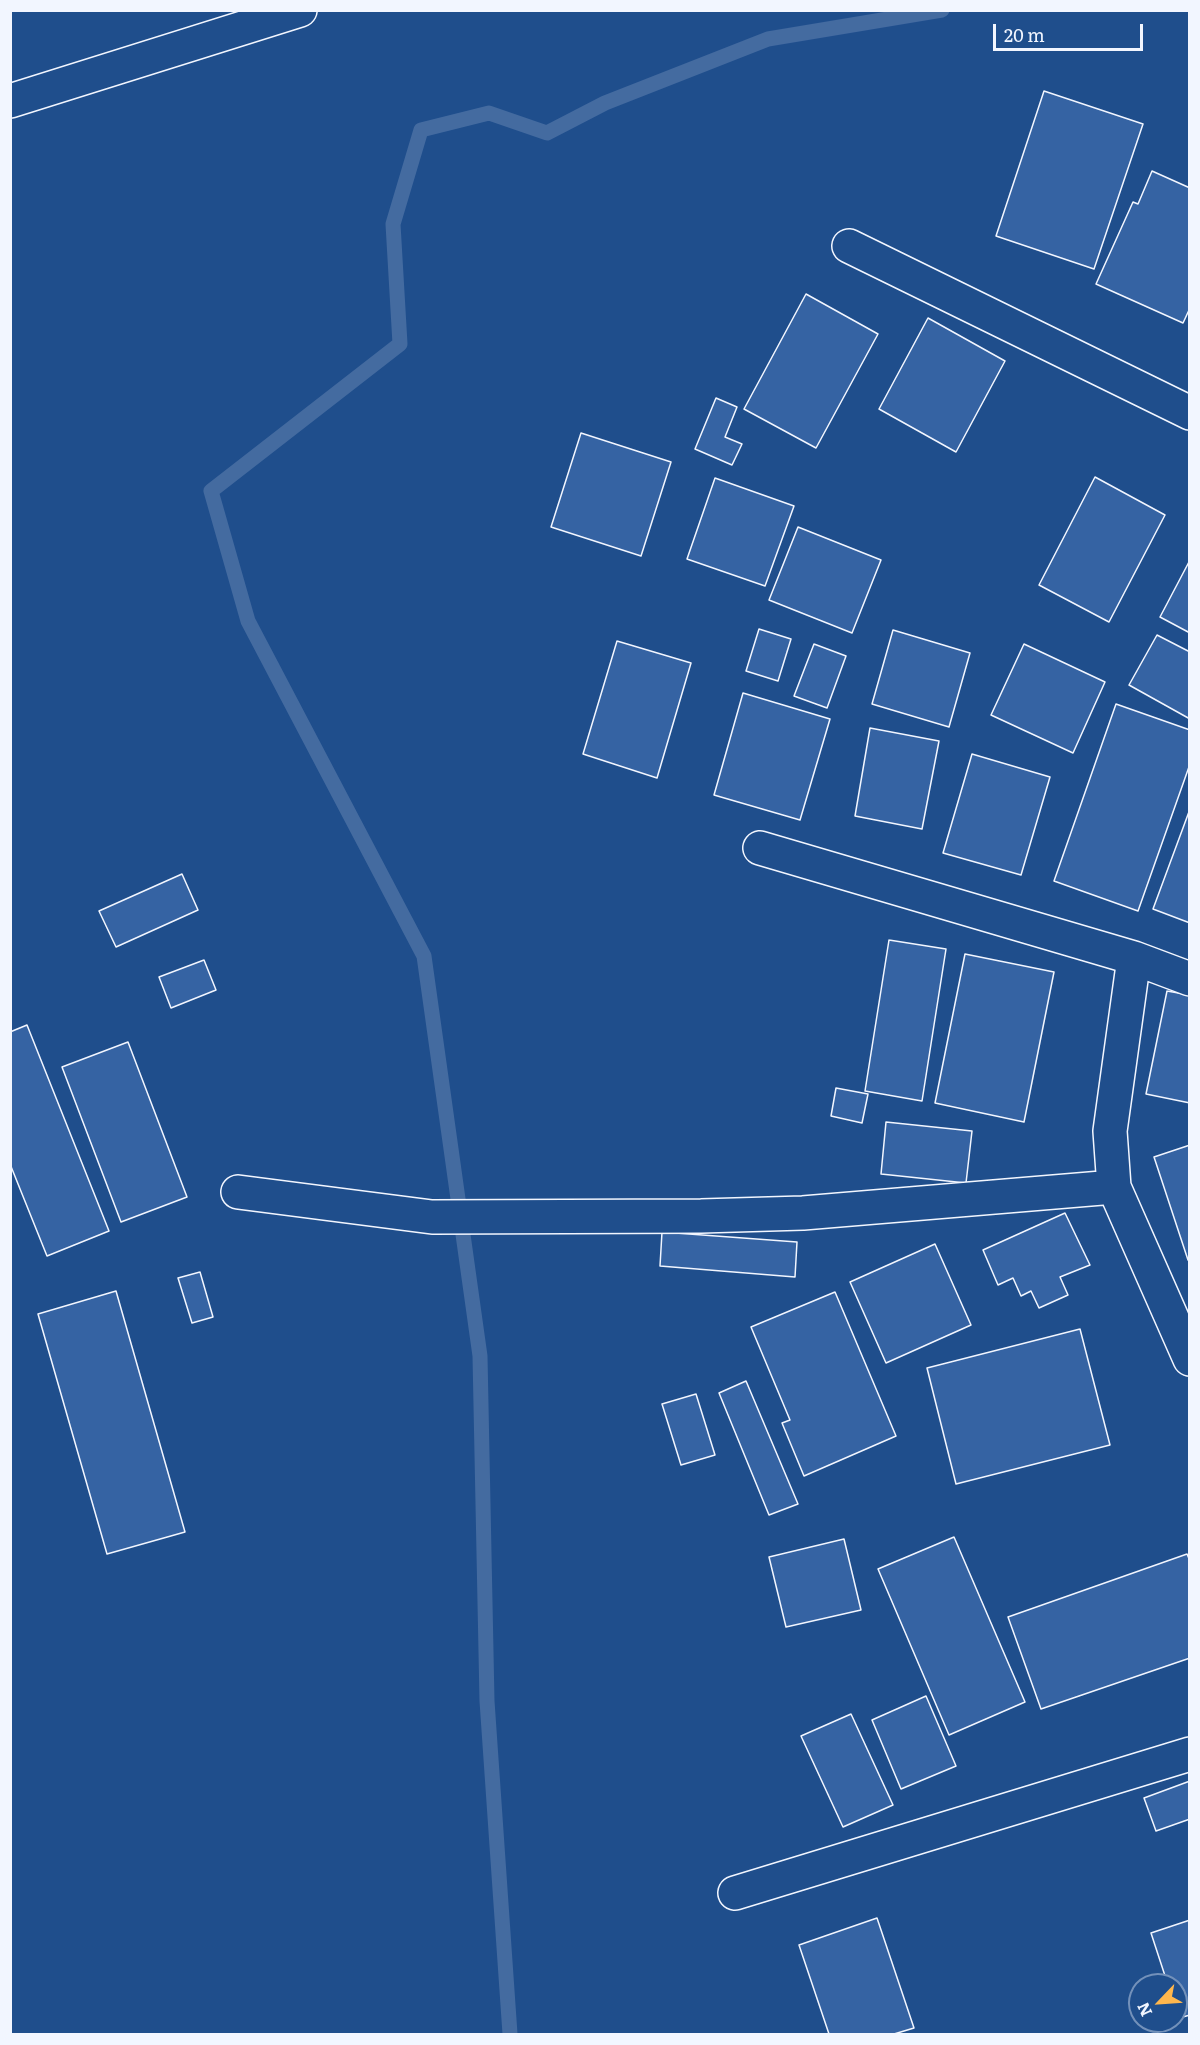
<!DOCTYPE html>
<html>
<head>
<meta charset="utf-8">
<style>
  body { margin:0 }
  #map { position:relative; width:1200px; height:2045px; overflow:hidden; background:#1f4e8c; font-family:Literata,serif }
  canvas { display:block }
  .frame { position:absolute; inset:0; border:12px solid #f2f6ff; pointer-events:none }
  .north { position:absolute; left:1128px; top:1973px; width:60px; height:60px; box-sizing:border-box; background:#1f4e8c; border:2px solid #7391ba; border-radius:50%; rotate:245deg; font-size:16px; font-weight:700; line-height:24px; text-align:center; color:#f2f6ff }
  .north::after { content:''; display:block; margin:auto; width:21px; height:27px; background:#ffb74d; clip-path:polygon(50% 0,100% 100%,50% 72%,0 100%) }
  .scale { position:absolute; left:993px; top:24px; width:150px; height:27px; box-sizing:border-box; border:3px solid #f2f6ff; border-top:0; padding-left:8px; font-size:18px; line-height:21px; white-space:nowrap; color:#f2f6ff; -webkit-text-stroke:4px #1f4e8c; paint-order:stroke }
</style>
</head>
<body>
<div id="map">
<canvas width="1200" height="2045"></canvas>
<div class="frame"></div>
<div class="north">N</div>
<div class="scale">20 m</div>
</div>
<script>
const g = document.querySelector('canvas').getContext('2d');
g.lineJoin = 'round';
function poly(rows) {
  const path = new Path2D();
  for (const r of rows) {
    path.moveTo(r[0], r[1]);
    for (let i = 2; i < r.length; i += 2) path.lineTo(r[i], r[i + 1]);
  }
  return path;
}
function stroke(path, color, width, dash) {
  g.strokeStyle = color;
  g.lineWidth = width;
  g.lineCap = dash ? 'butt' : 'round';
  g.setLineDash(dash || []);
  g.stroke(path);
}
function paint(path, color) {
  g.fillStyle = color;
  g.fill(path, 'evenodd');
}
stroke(poly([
  [510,2034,487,1701,480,1356,424,956,248,621,211,491,400,344,393,224,421,130,489,113,547,133,605,103,768,39,942,10]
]), '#446ba0', 15);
const building = poly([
  [1044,91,1143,124,1094,269,996,236,1044,91],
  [1152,171,1190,188,1190,308,1183,323,1096,284,1133,202,1138,204,1152,171],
  [806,294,878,334,816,448,744,409,806,294],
  [928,318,1005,361,956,452,879,409,928,318],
  [716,398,737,407,725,437,742,444,732,465,695,449,716,398],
  [581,433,671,462,641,556,551,527,581,433],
  [1095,477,1165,515,1109,622,1039,585,1095,477],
  [715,478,794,506,765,586,687,559,715,478],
  [798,527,881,560,852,633,769,600,798,527],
  [1190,560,1190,633,1160,617,1190,560],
  [759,629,791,639,778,681,746,671,759,629],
  [893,630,970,653,949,727,872,704,893,630],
  [1157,635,1190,652,1190,719,1129,685,1157,635],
  [617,641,691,663,657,778,583,754,617,641],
  [814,644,846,656,827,708,794,696,814,644],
  [1024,644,1105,682,1073,753,991,715,1024,644],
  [743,693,830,719,800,820,714,795,743,693],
  [1116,704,1190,730,1190,764,1138,911,1054,881,1116,704],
  [870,728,939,741,922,829,855,816,870,728],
  [972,754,1050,777,1021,875,943,853,972,754],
  [1190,809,1190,923,1153,909,1190,809],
  [182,874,198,910,116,947,99,911,182,874],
  [889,940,946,949,922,1101,865,1091,889,940],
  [965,954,1054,972,1024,1122,935,1103,965,954],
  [204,960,216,990,171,1008,159,977,204,960],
  [1167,991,1190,995,1190,1103,1146,1094,1167,991],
  [27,1025,109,1231,47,1256,10,1164,10,1032,27,1025],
  [128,1042,187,1197,121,1222,62,1067,128,1042],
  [836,1088,868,1094,862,1123,831,1116,836,1088],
  [886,1122,972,1131,966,1183,881,1174,886,1122],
  [1190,1145,1190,1260,1188,1260,1154,1157,1190,1145],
  [1065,1213,1090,1265,1060,1277,1068,1295,1039,1308,1031,1291,1021,1296,1013,1278,998,1285,983,1250,1065,1213],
  [662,1232,797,1242,795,1277,660,1266,662,1232],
  [935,1244,971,1325,886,1363,850,1282,935,1244],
  [200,1272,213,1317,192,1323,178,1278,200,1272],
  [116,1291,185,1532,107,1554,38,1314,116,1291],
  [835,1292,896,1436,804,1476,782,1423,790,1420,751,1327,835,1292],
  [1080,1329,1110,1445,956,1484,927,1368,1080,1329],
  [746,1381,798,1504,769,1515,719,1393,746,1381],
  [696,1394,715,1455,681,1465,662,1404,696,1394],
  [954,1537,1025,1702,949,1735,878,1569,954,1537],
  [844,1539,861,1610,786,1627,769,1557,844,1539],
  [1187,1554,1190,1561,1190,1658,1041,1709,1008,1617,1187,1554],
  [926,1696,956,1766,901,1789,872,1720,926,1696],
  [851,1714,893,1805,843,1827,801,1736,851,1714],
  [1190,1781,1190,1819,1156,1831,1144,1798,1190,1781],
  [877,1918,914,2028,894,2034,829,2034,799,1945,877,1918],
  [1190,1920,1190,2015,1179,2018,1176,2009,1176,1985,1168,1985,1151,1933,1190,1920]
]);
paint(building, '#3563a3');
stroke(building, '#f2f6ff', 1.5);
const minor = poly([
  [849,246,1190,413],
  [760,848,1134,958,1190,979],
  [1134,958,1110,1131,1114,1187,1190,1359],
  [238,1192,432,1217,701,1216,803,1213,1114,1187],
  [735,1893,1190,1754]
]);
const motorway = poly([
  [10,101,300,10]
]);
stroke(minor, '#f2f6ff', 36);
stroke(motorway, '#f2f6ff', 36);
stroke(minor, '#1f4e8c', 33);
stroke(motorway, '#1f4e8c', 33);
</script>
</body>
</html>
